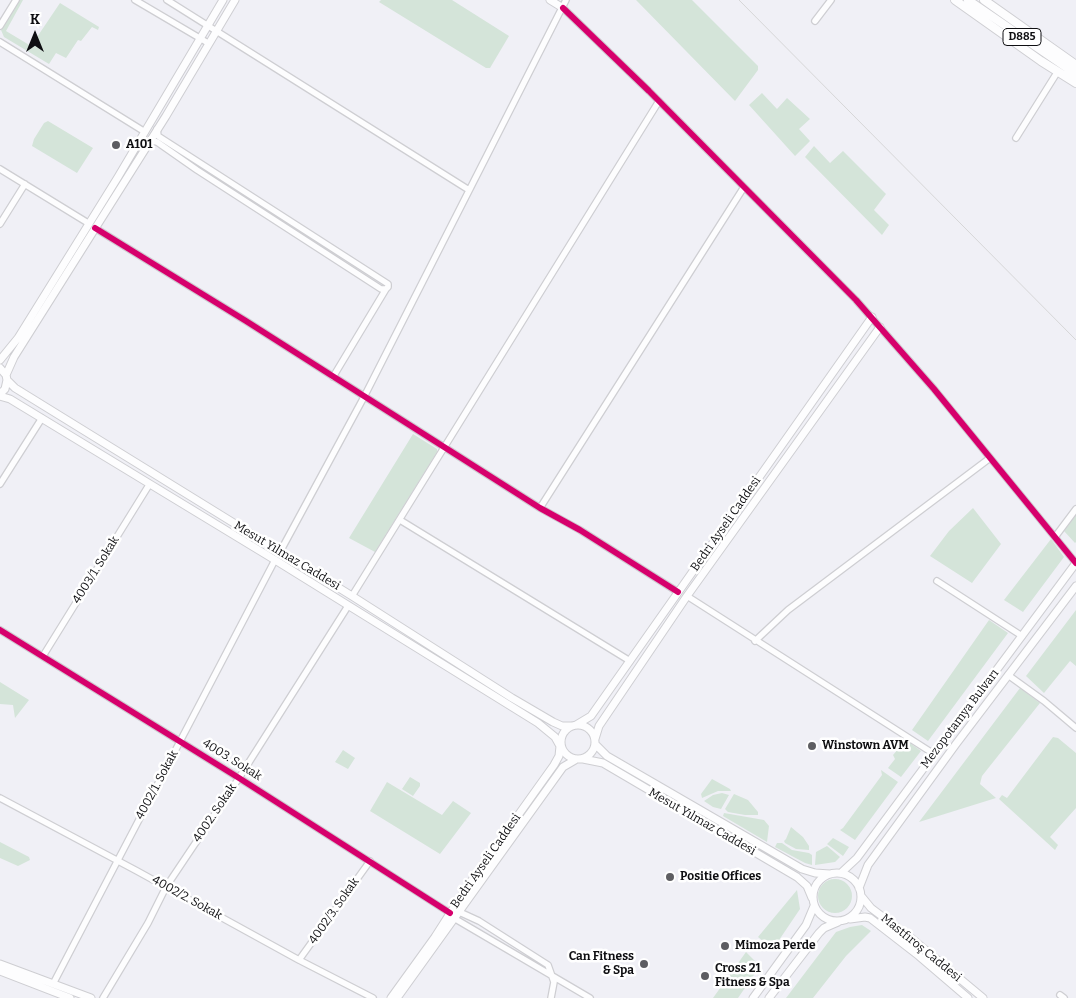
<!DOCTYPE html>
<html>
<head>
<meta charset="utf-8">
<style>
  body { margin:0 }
  #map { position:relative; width:1076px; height:998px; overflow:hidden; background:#f0f0f6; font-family:Bitter,serif }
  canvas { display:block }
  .north { position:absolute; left:10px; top:10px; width:50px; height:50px; -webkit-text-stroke:4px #fff; paint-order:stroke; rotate:0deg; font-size:14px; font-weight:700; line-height:20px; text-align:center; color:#0f0f12 }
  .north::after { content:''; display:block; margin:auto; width:18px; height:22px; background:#0f0f12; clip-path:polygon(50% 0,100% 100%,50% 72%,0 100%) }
</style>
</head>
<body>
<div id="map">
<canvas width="1076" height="998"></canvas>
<div class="north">K</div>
</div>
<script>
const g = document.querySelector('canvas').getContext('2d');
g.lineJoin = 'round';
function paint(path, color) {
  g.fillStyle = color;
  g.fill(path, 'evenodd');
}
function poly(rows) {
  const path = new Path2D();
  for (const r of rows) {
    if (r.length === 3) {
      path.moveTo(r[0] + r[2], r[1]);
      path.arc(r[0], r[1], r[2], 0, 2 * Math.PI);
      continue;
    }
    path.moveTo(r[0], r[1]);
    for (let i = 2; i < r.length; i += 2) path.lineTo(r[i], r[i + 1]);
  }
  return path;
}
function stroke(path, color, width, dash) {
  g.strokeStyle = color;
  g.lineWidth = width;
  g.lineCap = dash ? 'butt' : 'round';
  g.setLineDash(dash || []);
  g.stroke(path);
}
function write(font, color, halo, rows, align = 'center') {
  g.font = font + ' Bitter,serif';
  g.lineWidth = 5;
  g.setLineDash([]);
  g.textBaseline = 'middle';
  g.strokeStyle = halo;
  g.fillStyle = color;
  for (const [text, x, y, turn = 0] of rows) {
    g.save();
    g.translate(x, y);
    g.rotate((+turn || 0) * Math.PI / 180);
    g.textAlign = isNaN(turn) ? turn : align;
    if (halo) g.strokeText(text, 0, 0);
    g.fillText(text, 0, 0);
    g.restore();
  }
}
paint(poly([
  [18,0,23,0,6,31,31,46,60,3,99,27,98,30,92,27,81,41,78,40,66,58,56,53,49,64,4,37,1,30],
  [381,0,452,0,509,36,490,68,486,68,379,2],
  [636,0,692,0,758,66,758,70,735,101],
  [762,93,777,109,787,98,810,119,799,129,810,141,795,156,749,105],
  [48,121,93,148,77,173,32,146,34,139,44,123],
  [814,146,830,163,843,151,886,194,874,210,889,225,882,235,805,157],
  [413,434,437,449,437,452,375,552,349,538],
  [973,508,1001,544,972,583,930,556,949,531],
  [1076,515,1076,542,1075,543,1064,531],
  [1051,539,1064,557,1023,612,1004,600],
  [1076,610,1076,666,1070,661,1044,693,1026,676],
  [989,620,1008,633,928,741,912,730],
  [0,682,29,700,15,718,13,705,0,704],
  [1020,688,1040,703,982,776,980,784,996,798,919,822],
  [1053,737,1058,738,1076,753,1076,808,1050,837,1058,845,1055,850,999,799,1002,795,1007,798],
  [906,740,921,751,901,777,888,768,895,759,893,755],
  [343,750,355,758,348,769,335,762],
  [881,770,898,782,855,840,840,830,843,828,882,775],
  [410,777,420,783,420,786,413,796,402,789],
  [712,779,730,789,731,791,718,791,702,798,701,794],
  [387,782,442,815,453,801,471,813,440,854,370,811],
  [722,793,729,795,721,809,713,807,704,801,713,795],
  [734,794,748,800,758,812,758,815,745,815,728,812,725,809],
  [724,813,764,820,769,826,767,842,723,816],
  [791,827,803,837,809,846,809,850,796,849,785,843,784,841,786,839],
  [833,838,849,847,843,856,827,844],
  [0,842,29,857,30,860,18,866,0,858],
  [777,843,782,843,792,850,809,853,812,855,812,865,805,863,775,847],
  [827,846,840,857,835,862,815,865,816,852],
  [835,896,17],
  [797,890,800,909,773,949,758,937],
  [862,925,871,931,846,956,813,998,786,998,836,932,850,927],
  [746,952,760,966,738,998,713,998]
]), '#d4e4d9');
const minor = poly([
  [135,0,208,43],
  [167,0,469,190],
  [563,8,649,91,856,300,934,389,1076,563],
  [815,21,831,0],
  [0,26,16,0],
  [0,42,145,132],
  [1016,138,1058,71],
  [149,143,152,141,157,142,197,170,381,289,386,289,388,287,388,284,158,136,157,129],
  [0,169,88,223],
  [0,224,25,184],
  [95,228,246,321,540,508,580,530,678,592],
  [333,377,386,289],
  [0,484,42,418],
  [540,508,744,187],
  [400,520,630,661],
  [1055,537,1076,509],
  [280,552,364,397,566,0],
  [937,581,1022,636],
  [352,596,659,101],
  [687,596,934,754],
  [0,630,239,778,450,913],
  [755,641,788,610,990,458],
  [43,656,149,485],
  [1008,675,1044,701,1076,728],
  [0,798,137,871,299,960,373,998],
  [455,910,479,921,548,965,554,982,551,998],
  [452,917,590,998],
  [299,960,370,861],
  [53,984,275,560],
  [1060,995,1064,998],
  [103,998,148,923,166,887,239,778,348,606]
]);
const major = poly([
  [550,0,563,8],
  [0,360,18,338,118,177,223,0],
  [0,368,6,375,7,380,5,389,0,394],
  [6,375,14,357,166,116,235,0],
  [7,380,15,388,352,596,512,698,553,722,562,726,571,726],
  [0,396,10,399,275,560,538,723,555,737,560,746,559,756,554,765,469,884,435,937,391,998],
  [578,742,17],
  [576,725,591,716,872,317],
  [595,739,599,726,687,596,880,327],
  [595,744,607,756,802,869,815,873,830,874],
  [583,759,603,763,797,877,807,886,812,898],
  [837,897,24],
  [841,873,857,858,1076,563],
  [859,888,868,865,956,744,1076,586],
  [862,897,871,908,911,938,983,998],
  [850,919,865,917,870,918,919,956,968,998],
  [0,964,91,998],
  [0,971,70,998],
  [397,998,563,767,575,760],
  [753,998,806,925,814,906],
  [769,998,819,933,824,928,838,922]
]);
const highway = poly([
  [955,0,1041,61,1076,83],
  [968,0,1076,74],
  [984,0,1076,65]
]);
stroke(minor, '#ceced2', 8);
stroke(major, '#ceced2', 9);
stroke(highway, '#ceced2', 10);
stroke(minor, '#fdfdfe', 5.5);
stroke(major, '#fdfdfe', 7);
stroke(highway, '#fdfdfe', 8);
stroke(poly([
  [739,0,1076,340]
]), '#d6d6d7', 1);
stroke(poly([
  [563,8,649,91,856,300,934,389,1076,563],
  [95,228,246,321,540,508,580,530,678,592],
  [0,630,239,778,450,913]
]), '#d6006c', 6);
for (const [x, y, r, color] of [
  [116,145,5,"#5e5e62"],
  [812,746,5,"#5e5e62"],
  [670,877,5,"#5e5e62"],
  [725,946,5,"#5e5e62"],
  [644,964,5,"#5e5e62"],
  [705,976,5,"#5e5e62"]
]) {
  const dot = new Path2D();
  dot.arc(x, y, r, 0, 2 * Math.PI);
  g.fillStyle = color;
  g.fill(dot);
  stroke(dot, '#fff', 2);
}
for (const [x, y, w] of [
  [1022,37,38]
]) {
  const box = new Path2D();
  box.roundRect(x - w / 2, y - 8.5, w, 17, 4);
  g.fillStyle = '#fff';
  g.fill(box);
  stroke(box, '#0f0f12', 1);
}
write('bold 11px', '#0f0f12', null, [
  ["D885",1022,37]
]);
write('bold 12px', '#0f0f12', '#fff', [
  ["A101",126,145],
  ["Winstown AVM",822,746],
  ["Positie Offices",680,877],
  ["Mimoza Perde",735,946],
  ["Can Fitness",634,957,"right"],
  ["& Spa",634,971,"right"],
  ["Cross 21",715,969],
  ["Fitness & Spa",715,983]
], 'left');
write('12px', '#0f0f12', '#fff', [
  ["Bedri Ayseli Caddesi",726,524,-55],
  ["Mesut Yılmaz Caddesi",287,556,31],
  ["4003/1. Sokak",96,570,-58],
  ["Mezopotamya Bulvarı",960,719,-53],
  ["4003. Sokak",232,760,32],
  ["4002/1. Sokak",157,785,-62],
  ["4002. Sokak",215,813,-56],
  ["Mesut Yılmaz Caddesi",702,822,30],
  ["Bedri Ayseli Caddesi",486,861,-55],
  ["4002/2. Sokak",187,898,29],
  ["4002/3. Sokak",334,911,-55],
  ["Mastfıroş Caddesi",921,948,39]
]);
</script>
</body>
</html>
